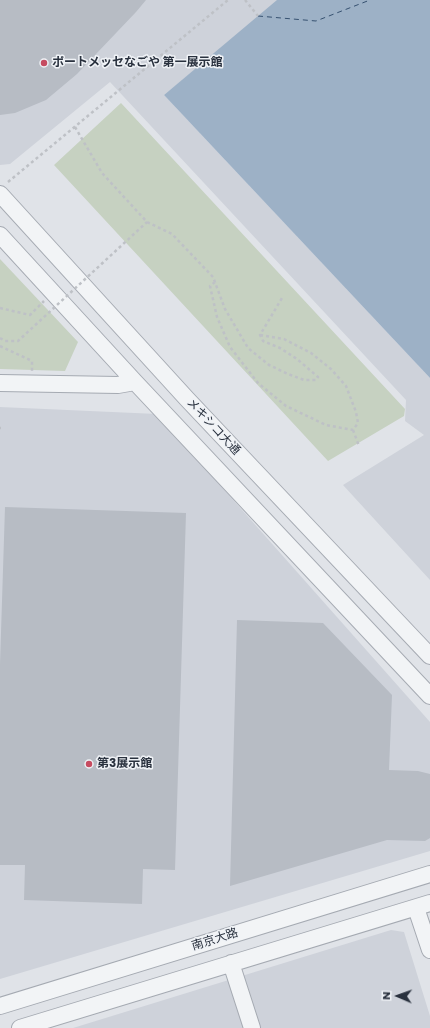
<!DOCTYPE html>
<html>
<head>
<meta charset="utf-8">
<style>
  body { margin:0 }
  #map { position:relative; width:430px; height:1028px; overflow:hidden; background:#e0e3e8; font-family:Poppins,sans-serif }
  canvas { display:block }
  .north { position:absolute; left:378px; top:976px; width:40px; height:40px; -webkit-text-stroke:3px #eff2f6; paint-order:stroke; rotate:272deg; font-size:11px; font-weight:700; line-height:16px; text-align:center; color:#29313e }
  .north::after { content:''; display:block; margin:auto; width:14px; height:18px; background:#29313e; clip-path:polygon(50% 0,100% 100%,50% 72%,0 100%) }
</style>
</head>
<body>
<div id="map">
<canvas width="430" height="1028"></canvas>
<div class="north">N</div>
</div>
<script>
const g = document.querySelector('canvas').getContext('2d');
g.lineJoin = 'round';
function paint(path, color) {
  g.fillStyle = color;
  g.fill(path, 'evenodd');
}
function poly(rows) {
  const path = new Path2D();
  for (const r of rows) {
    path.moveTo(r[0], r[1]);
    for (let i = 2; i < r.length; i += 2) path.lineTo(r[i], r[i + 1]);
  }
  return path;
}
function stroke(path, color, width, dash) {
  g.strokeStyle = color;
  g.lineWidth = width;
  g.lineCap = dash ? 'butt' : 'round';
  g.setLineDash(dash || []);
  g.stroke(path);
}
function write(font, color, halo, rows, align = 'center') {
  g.font = font + ' Poppins,"Noto Sans JP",sans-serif';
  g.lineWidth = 3;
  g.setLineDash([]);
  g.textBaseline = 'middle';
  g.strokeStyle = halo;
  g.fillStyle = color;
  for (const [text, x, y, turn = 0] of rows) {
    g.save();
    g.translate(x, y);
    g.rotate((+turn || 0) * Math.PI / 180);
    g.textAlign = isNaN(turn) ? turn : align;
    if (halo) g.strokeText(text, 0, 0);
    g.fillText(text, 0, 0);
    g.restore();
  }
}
paint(poly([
  [0,0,280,0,164,95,430,378,430,580,343,485,424,435,405,421,406,400,110,82,10,164,0,165],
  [0,407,157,414,430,722,430,851,0,979],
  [391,930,404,932,430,1016,430,1028,73,1028]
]), '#ced2da');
paint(poly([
  [121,103,405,409,404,416,328,461,54,165],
  [0,259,78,342,65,371,0,369]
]), '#c6d1c1');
paint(poly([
  [277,0,430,0,430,378,164,95]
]), '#9db1c6');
stroke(poly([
  [258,16,316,21,370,0]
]), '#365170', 1, [5, 4]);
paint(poly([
  [0,0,146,0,136,12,77,74,46,100,15,113,0,115],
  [5,507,186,513,175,870,143,869,142,904,24,900,25,865,0,865,0,664],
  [237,620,323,623,392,695,389,770,418,771,430,774,430,838,425,841,387,840,230,886]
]), '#b7bcc4');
const minor = poly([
  [0,194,187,399,430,656],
  [0,235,135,382,430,696],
  [0,383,118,385,135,382],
  [416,908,430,950],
  [231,963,252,1028],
  [0,1006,430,874],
  [20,1028,430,903]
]);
stroke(minor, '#a5aab2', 18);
stroke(poly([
  [245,0,258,16],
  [75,127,102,173,147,222,172,234,213,277,225,309,248,348,269,365,288,374,304,380,316,380,318,377,297,359,280,348,263,341,260,335,282,298],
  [8,182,228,0],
  [215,282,210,286,217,317,230,347,258,383,286,406,326,425,353,430,358,423,356,412,346,386,331,369,311,353,284,339,260,335],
  [0,308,30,315,44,301],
  [0,346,32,361,32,371],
  [0,428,1,428],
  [353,430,359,446]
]), '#bec1c6', 2.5, [3, 3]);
stroke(minor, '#f2f4f6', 16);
stroke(poly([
  [0,338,5,341,18,341,147,222]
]), '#bec1c6', 2.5, [3, 3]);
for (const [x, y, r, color] of [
  [44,63,4,"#c64b60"],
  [89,764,4,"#c64b60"]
]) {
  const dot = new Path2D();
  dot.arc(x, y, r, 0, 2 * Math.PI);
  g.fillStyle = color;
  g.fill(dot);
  stroke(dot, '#eff2f6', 1.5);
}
write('bold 12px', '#29313e', '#eff2f6', [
  ["ポートメッセなごや 第一展示館",52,63],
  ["第3展示館",97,764]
], 'left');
write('12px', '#29313e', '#eff2f6', [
  ["メキシコ大通",213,427,47],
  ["南京大路",215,940,-17]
]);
</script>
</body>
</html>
